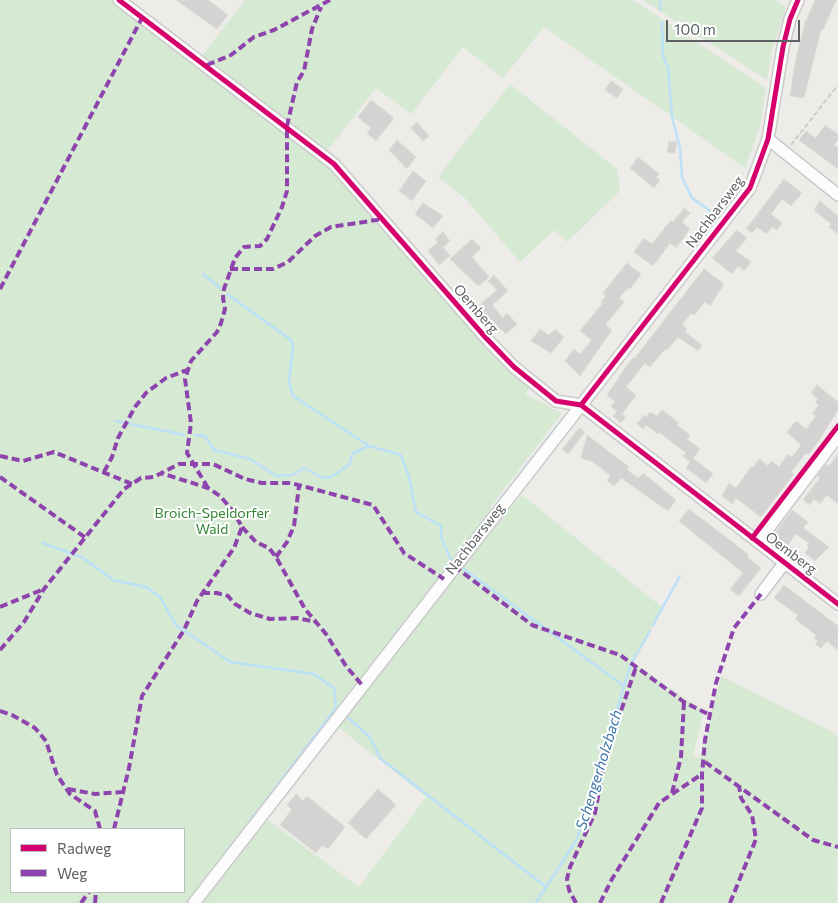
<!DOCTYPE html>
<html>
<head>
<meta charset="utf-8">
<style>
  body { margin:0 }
  #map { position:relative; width:838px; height:903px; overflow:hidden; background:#edece8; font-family:Commissioner,sans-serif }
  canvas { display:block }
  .legend { position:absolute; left:10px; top:828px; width:175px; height:65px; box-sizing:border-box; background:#fff; border:1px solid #bec0c2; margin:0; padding:6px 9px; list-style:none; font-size:15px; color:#5d6166 }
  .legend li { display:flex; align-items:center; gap:10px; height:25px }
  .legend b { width:25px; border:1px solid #bec0c2 }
  .scale { position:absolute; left:666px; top:20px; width:134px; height:22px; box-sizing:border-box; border:2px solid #5d6166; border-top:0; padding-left:6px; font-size:15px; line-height:18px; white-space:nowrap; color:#5d6166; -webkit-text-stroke:4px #fff; paint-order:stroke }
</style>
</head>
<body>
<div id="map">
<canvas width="838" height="903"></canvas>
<ul class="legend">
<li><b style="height:6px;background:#d6006c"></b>Radweg</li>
<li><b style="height:6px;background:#8e44ad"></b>Weg</li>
</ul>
<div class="scale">100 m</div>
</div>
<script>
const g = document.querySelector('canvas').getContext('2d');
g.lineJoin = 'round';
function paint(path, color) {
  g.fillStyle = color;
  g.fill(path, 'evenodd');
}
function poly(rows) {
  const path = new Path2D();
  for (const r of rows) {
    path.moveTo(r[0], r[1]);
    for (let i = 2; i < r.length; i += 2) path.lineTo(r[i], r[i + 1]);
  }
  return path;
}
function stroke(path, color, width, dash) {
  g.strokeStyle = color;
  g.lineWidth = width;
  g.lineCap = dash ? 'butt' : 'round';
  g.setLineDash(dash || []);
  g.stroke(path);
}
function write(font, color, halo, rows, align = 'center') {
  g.font = font + ' Commissioner,sans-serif';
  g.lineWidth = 4;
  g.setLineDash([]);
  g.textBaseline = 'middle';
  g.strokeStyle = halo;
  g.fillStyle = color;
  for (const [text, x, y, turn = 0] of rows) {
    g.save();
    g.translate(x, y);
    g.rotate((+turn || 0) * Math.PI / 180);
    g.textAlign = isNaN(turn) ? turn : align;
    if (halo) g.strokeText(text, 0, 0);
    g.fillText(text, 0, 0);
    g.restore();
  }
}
paint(poly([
  [0,0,128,0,202,56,245,0,633,0,766,88,760,126,745,168,544,27,503,78,463,47,411,114,376,88,320,160,336,172,504,367,530,387,525,394,562,413,490,508,502,518,522,495,663,608,633,662,704,712,693,755,699,759,721,676,829,730,838,737,837,903,202,903,268,820,359,887,426,797,328,719,187,903,0,903],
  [11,829,184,829,184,892,11,892],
  [643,0,776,0,786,7,771,54,767,80],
  [510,84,617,169,620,191,567,242,554,230,520,262,465,198,438,177]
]), '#d6e9d3');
stroke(poly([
  [660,0,661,10],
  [662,22,663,56,668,67,672,117,680,148,682,177,692,198,712,212],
  [203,274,220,288],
  [227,294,291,340,293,345,289,381,293,396,369,446,401,455,409,477,416,512,441,526,441,537,451,560],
  [116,421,185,435],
  [195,435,205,436,214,450,250,459,276,476,292,475,304,468,323,478,331,477,349,465,353,453,369,446],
  [43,543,83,558,113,580,146,587,160,597,176,625,230,662,314,674,334,688,336,708,213,870],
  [461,567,624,686],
  [653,625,680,576],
  [374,663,564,417],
  [346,716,369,736,381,759,546,887],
  [536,903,577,839,631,664,650,631]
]), '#bbe0f8', 2.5);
const building = poly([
  [176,0,208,0,228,15,217,29,176,0],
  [815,0,836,0,823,30,821,30,804,98,790,96,796,58,805,23,815,0],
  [611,81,623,89,617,98,605,90,611,81],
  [371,100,394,118,376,141,367,133,371,128,358,117,371,100],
  [417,122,429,136,423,141,411,128,417,122],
  [825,125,838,134,838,140,834,145,838,148,838,169,799,140,806,131,816,138,825,125],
  [397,140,416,157,407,169,389,150,397,140],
  [669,141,677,142,675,153,667,152,669,141],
  [638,157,659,174,656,177,660,180,654,188,630,168,638,157],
  [413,171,426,181,412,201,399,191,413,171],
  [784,179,802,193,791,206,782,199,771,214,782,223,777,230,772,227,767,234,757,227,752,233,746,229,784,179],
  [820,201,838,216,838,234,829,227,831,224,814,210,820,201],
  [423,203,443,216,433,228,415,214,423,203],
  [684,208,690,213,682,222,690,229,676,248,670,243,653,266,634,252,644,238,652,244,671,220,673,222,684,208],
  [737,230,747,238,736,251,751,262,744,271,738,266,732,274,712,258,737,230],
  [443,232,450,241,443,247,450,256,439,265,428,251,438,242,435,239,443,232],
  [472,239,481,248,472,257,489,277,478,286,450,259,472,239],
  [627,263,641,274,630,289,628,288,619,298,624,302,605,325,612,330,580,376,565,361,574,349,580,354,592,340,580,331,602,304,601,302,606,296,603,293,627,263],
  [704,269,724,284,710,306,705,302,694,315,691,313,682,325,687,329,685,332,702,345,698,351,678,337,667,350,665,349,650,367,645,363,626,387,636,395,622,414,626,417,621,423,613,416,617,411,611,407,615,402,607,395,628,364,633,358,634,359,704,269],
  [494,275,508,291,492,305,503,318,507,313,517,324,506,334,477,307,497,290,488,281,494,275],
  [540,329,549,335,555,329,564,337,551,353,531,341,540,329],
  [817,385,838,402,838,410,818,442,808,455,806,453,791,472,794,474,761,517,736,498,732,504,722,496,729,483,736,488,751,467,753,468,759,459,768,466,771,461,779,467,788,454,792,457,801,445,787,432,796,421,806,429,816,416,812,414,819,405,815,402,818,399,811,393,817,385],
  [662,410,679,423,677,425,690,435,687,439,700,449,693,458,713,474,706,483,686,468,690,462,683,456,686,453,659,432,658,434,646,425,643,429,637,424,644,415,647,417,650,412,657,416,662,410],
  [579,428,585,432,568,454,562,449,579,428],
  [587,435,629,467,627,470,638,478,643,473,676,500,668,511,621,478,614,486,607,481,611,476,593,462,581,458,587,435],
  [838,454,838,504,827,495,820,504,814,499,810,505,803,500,820,478,817,476,824,467,826,464,829,466,838,454],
  [689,509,748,554,747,557,761,568,739,596,730,589,743,573,679,521,689,509],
  [792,510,808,522,803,528,829,547,815,561,805,553,809,547,807,545,809,543,796,534,787,546,776,537,775,533,792,510],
  [784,585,838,626,838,650,827,641,821,648,815,644,818,641,814,638,816,635,795,619,798,615,774,598,784,585],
  [378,789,396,805,366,839,348,823,378,789],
  [296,794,303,801,307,796,345,827,328,849,322,845,316,853,280,825,292,809,287,805,296,794]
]);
paint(building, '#d4d3d1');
stroke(building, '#dcdbd7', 1);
const minor = poly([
  [119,0,334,164,486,338,514,367,556,401,581,405,838,604],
  [768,139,838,195],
  [758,542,838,436],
  [761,594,785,562],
  [194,903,750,188,768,139,783,47,790,19,798,0]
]);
stroke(minor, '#cacaca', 14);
stroke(poly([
  [791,145,838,85]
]), '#c9cecb', 2, [5, 2.5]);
stroke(minor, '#fcfcfc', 11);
stroke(poly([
  [207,65,231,55,254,37,274,30,330,0],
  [230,269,273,269,288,262,315,236,331,227,383,219],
  [0,289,142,18],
  [0,456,23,461,54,452,132,484],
  [104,472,112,457,118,438,135,407,146,393,166,378,187,370],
  [0,477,86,538],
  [208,488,187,453,191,423,185,379,191,361,217,332,221,323,225,309,223,298,224,289,235,258,244,247,260,246,267,239,282,207,287,191,287,126,297,82,304,71,312,29,321,7],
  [242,527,256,542,269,548,276,557,305,609,326,634,346,666,362,685],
  [276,557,287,542,294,526,299,486],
  [454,566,532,625,620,655,684,702,710,715],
  [202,593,217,593,228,596,235,604,250,613,270,619,297,618,316,622],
  [0,607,44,589],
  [0,650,24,622,44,589,124,489,141,478,154,477,179,464,213,464,245,479,262,483,291,483,373,505,404,553,444,579],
  [0,711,12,715,35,728,46,741,57,775,70,794,95,811,100,829],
  [705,762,813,840,838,847],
  [68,789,95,794,122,792],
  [672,793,681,757,684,702],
  [114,829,129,768,142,696,184,630,197,601,234,548,242,527,233,511,220,496,208,488,161,473],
  [81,903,89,892],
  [95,903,96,892],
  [576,903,569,890,567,879,570,867,595,813,605,758,636,667],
  [600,903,612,879,659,803,702,774],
  [661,903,702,808,702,774,705,740,716,683,734,628,761,594],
  [730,903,756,839,752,815,741,798,739,786]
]), '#8e44ad', 4, [8, 4]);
stroke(poly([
  [119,0,334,164,486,338,514,367,556,401,581,405,838,604],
  [581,405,750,188,768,139,783,47,790,19,798,0],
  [752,538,838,426]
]), '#d6006c', 5);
write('14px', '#5d6166', '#fff', [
  ["Nachbarsweg",715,212,-53],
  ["Oemberg",476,309,49],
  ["Nachbarsweg",475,539,-52],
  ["Oemberg",791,553,37]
]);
write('14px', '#348635', '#fff', [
  ["Broich-Speldorfer",212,513],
  ["Wald",212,529]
]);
write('italic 15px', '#3e77aa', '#fff', [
  ["Schengerholzbach",599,770,-73]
]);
</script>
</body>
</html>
